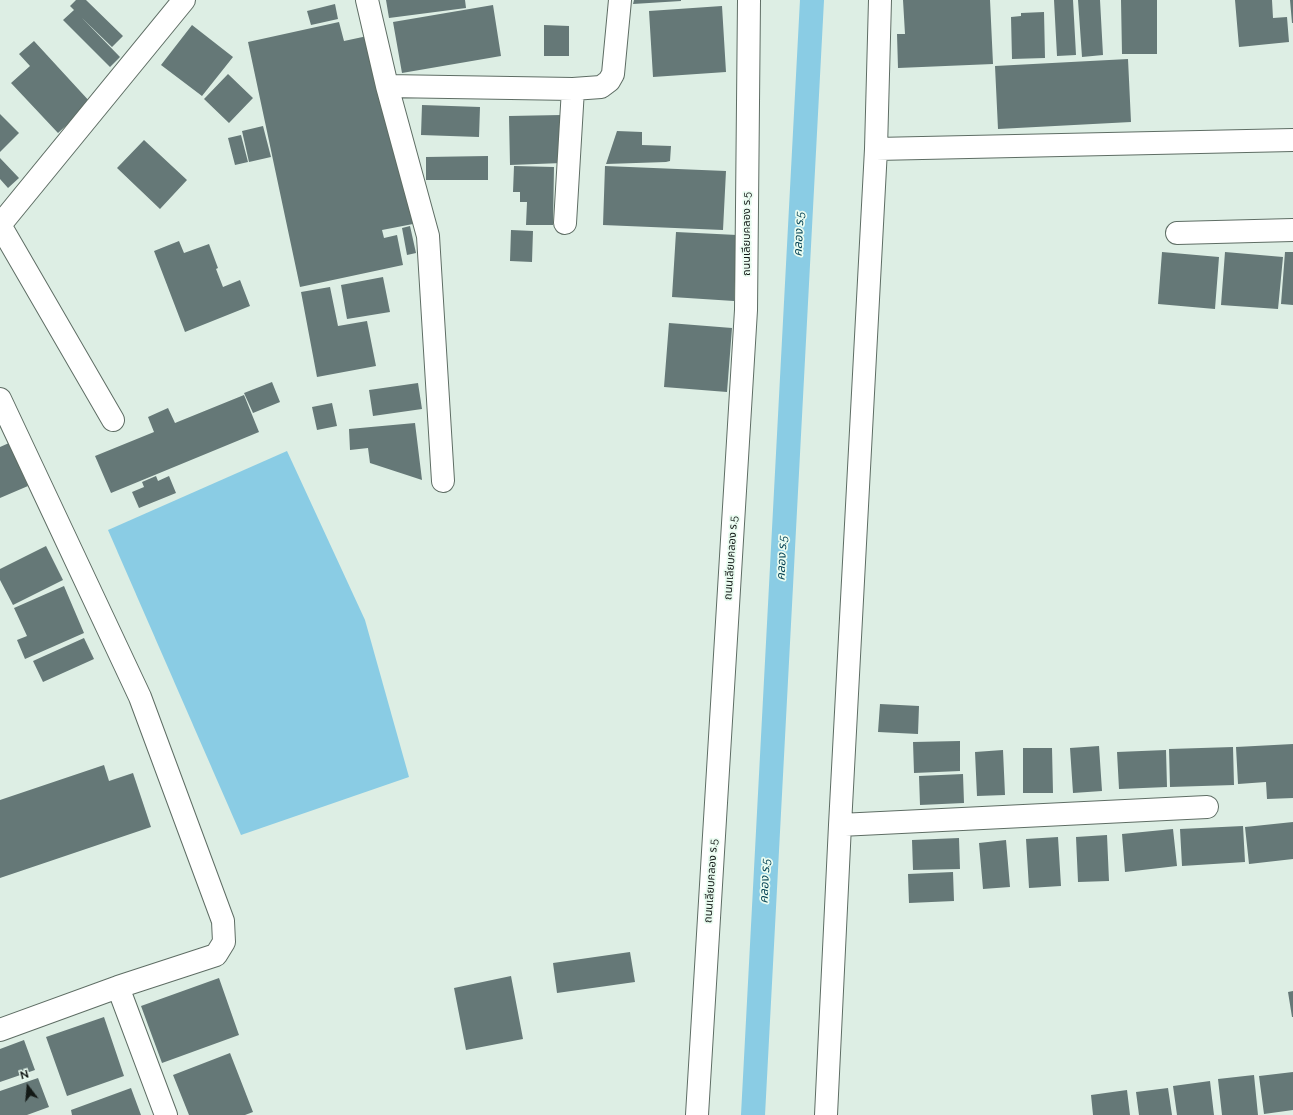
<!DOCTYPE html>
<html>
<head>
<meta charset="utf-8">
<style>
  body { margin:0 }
  #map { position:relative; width:1293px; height:1115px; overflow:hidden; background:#ddeee4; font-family:Raleway,sans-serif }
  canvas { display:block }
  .north { position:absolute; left:8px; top:1067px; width:40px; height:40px; -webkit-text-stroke:3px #eafcf1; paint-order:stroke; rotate:344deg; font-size:11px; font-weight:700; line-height:16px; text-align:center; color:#131916 }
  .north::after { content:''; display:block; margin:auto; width:14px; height:18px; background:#131916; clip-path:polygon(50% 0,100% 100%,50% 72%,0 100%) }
</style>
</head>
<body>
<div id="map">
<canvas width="1293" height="1115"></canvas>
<div class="north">N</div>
</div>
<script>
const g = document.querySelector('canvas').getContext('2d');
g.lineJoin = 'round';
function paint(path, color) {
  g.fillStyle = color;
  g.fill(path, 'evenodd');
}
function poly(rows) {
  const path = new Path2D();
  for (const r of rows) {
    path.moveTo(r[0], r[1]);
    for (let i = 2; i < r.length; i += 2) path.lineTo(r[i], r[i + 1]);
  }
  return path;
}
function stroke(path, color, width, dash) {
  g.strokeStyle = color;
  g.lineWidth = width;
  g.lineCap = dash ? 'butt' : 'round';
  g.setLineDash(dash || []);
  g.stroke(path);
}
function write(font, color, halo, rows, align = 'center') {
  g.font = font + ' Raleway,"Noto Sans Thai",sans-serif';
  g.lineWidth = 3.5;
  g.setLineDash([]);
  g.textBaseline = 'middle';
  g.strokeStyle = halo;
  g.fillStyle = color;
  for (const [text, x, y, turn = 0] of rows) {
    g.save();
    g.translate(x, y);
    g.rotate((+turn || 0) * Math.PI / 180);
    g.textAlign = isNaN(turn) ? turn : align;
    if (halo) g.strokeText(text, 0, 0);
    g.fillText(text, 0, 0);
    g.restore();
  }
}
paint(poly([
  [287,451,365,620,409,777,241,835,108,530]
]), '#8acce4');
stroke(poly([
  [753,1115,812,0]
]), '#8acce4', 24);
paint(poly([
  [76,0,86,0,123,36,112,47,82,18,120,57,110,67,63,20,74,10,70,6],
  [386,0,465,0,466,8,389,18],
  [634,0,681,0,681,1,633,4],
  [903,0,990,0,993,64,898,68,897,34,905,34],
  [1054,0,1073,0,1076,55,1057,56],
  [1078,0,1100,0,1103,55,1082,57],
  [1121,0,1157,0,1157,54,1122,54],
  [1235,0,1272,0,1273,18,1287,17,1289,42,1239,47],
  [1290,0,1293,0,1293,23,1292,23],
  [335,4,338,19,311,25,307,11],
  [493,5,501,56,402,73,393,22],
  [722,6,726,72,653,77,649,11],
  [1044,12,1045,58,1012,59,1011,17,1021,16,1021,13],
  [339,22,344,41,372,35,413,224,382,230,384,238,397,235,403,265,300,287,248,42],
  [192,25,233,57,202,96,161,65],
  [544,25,569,26,569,56,544,56],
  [34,41,91,103,58,133,11,83,30,66,19,54],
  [1128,59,1131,122,998,129,995,66],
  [228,74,253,98,229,123,204,99],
  [422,105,480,107,479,137,421,135],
  [0,114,19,133,0,152],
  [561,115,562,163,510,165,509,116],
  [263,126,271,157,249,162,242,131],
  [617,131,642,132,642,145,671,146,670,161,666,162,606,164],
  [241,135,248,162,235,165,228,138],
  [144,140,187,180,160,209,117,168],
  [488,156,488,180,426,180,426,157],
  [0,158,19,178,8,188,0,179],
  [514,166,554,167,553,225,526,225,527,202,520,202,520,192,513,192],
  [605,166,726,171,723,230,603,225],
  [410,226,416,253,407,255,402,228],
  [511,230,533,231,532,262,510,261],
  [676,232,737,235,734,301,672,297],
  [179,241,184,253,209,244,218,268,216,269,223,287,240,280,250,306,185,332,154,251],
  [1162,252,1219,257,1215,309,1158,304],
  [1225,252,1283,257,1278,309,1221,305],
  [1285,252,1293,252,1293,305,1281,304],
  [383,277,390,312,347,319,341,285],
  [330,287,338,326,367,321,376,366,317,377,301,292],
  [669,323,732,328,727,392,664,387],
  [272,382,280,402,253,413,244,393],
  [418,383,422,409,373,416,369,390],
  [244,395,259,432,111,493,95,456,154,432,148,417,168,408,175,423],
  [332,403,337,426,317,430,312,407],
  [415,423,422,480,370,463,368,448,350,450,349,429],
  [9,443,28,486,0,498,0,447],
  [156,476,158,481,169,476,176,493,139,508,132,492,144,487,142,482],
  [46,546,63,580,13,605,0,580,0,569],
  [64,586,84,633,25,659,17,640,27,636,14,608],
  [84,638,94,659,43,682,33,661],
  [880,704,919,706,918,734,878,732],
  [960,741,960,771,914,773,913,742],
  [1293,744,1293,798,1267,799,1266,782,1238,784,1236,747],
  [1099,746,1102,791,1073,793,1070,748],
  [1233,747,1234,785,1170,787,1169,749],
  [1023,748,1052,748,1053,793,1023,793],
  [1003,750,1005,795,977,796,975,752],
  [1166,750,1167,787,1119,789,1117,752],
  [104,765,109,781,133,773,151,827,0,878,0,800],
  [963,774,964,803,920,805,919,776],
  [1293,822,1293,859,1249,864,1245,827],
  [1243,826,1245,862,1182,866,1180,829],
  [1173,829,1177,866,1125,872,1122,834],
  [1107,835,1109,881,1078,882,1076,837],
  [1058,837,1061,886,1029,888,1026,839],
  [959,838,960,869,913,870,912,840],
  [1006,840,1010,887,983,889,979,843],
  [953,872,954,901,909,903,908,874],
  [630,952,635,982,557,993,553,963],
  [511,976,523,1039,466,1050,454,988],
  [219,978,239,1035,162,1063,141,1006],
  [1293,991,1293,1017,1292,1017,1288,992],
  [104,1017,124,1076,67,1096,46,1037],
  [24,1040,35,1070,0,1082,0,1049],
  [230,1053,253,1112,245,1115,189,1115,173,1075],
  [1293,1072,1293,1110,1264,1114,1259,1076],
  [1254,1075,1258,1115,1222,1115,1218,1079],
  [38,1078,49,1107,27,1115,0,1115,0,1091],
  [1210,1081,1214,1115,1177,1115,1173,1086],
  [131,1088,141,1115,72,1115,71,1110],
  [1168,1088,1172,1115,1139,1115,1136,1092],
  [1127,1090,1130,1115,1093,1115,1091,1095]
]), '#657877');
const minor = poly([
  [367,0,387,86,428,236,443,481],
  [387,86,573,89,601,87,609,81,613,74,620,0],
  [876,149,1293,140],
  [565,223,573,89],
  [0,225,184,0],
  [0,225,113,420],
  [1177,233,1293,230],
  [0,399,140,697,223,921,224,942,216,955,118,987,0,1030],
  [840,825,1207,807],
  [118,987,166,1115],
  [697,1115,746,310,749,0],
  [826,1115,840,825,876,149,880,0]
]);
stroke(minor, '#5e6d64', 24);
stroke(minor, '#fff', 22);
write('11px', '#131916', '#eafcf1', [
  ["ถนนเลียบคลอง ร.5",747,234,-90],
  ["ถนนเลียบคลอง ร.5",731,558,-86],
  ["ถนนเลียบคลอง ร.5",711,881,-86]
]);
write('italic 12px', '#094556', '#eafcf1', [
  ["คลอง ร.5",799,234,-87],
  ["คลอง ร.5",782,558,-87],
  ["คลอง ร.5",765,881,-87]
]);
</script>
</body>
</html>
